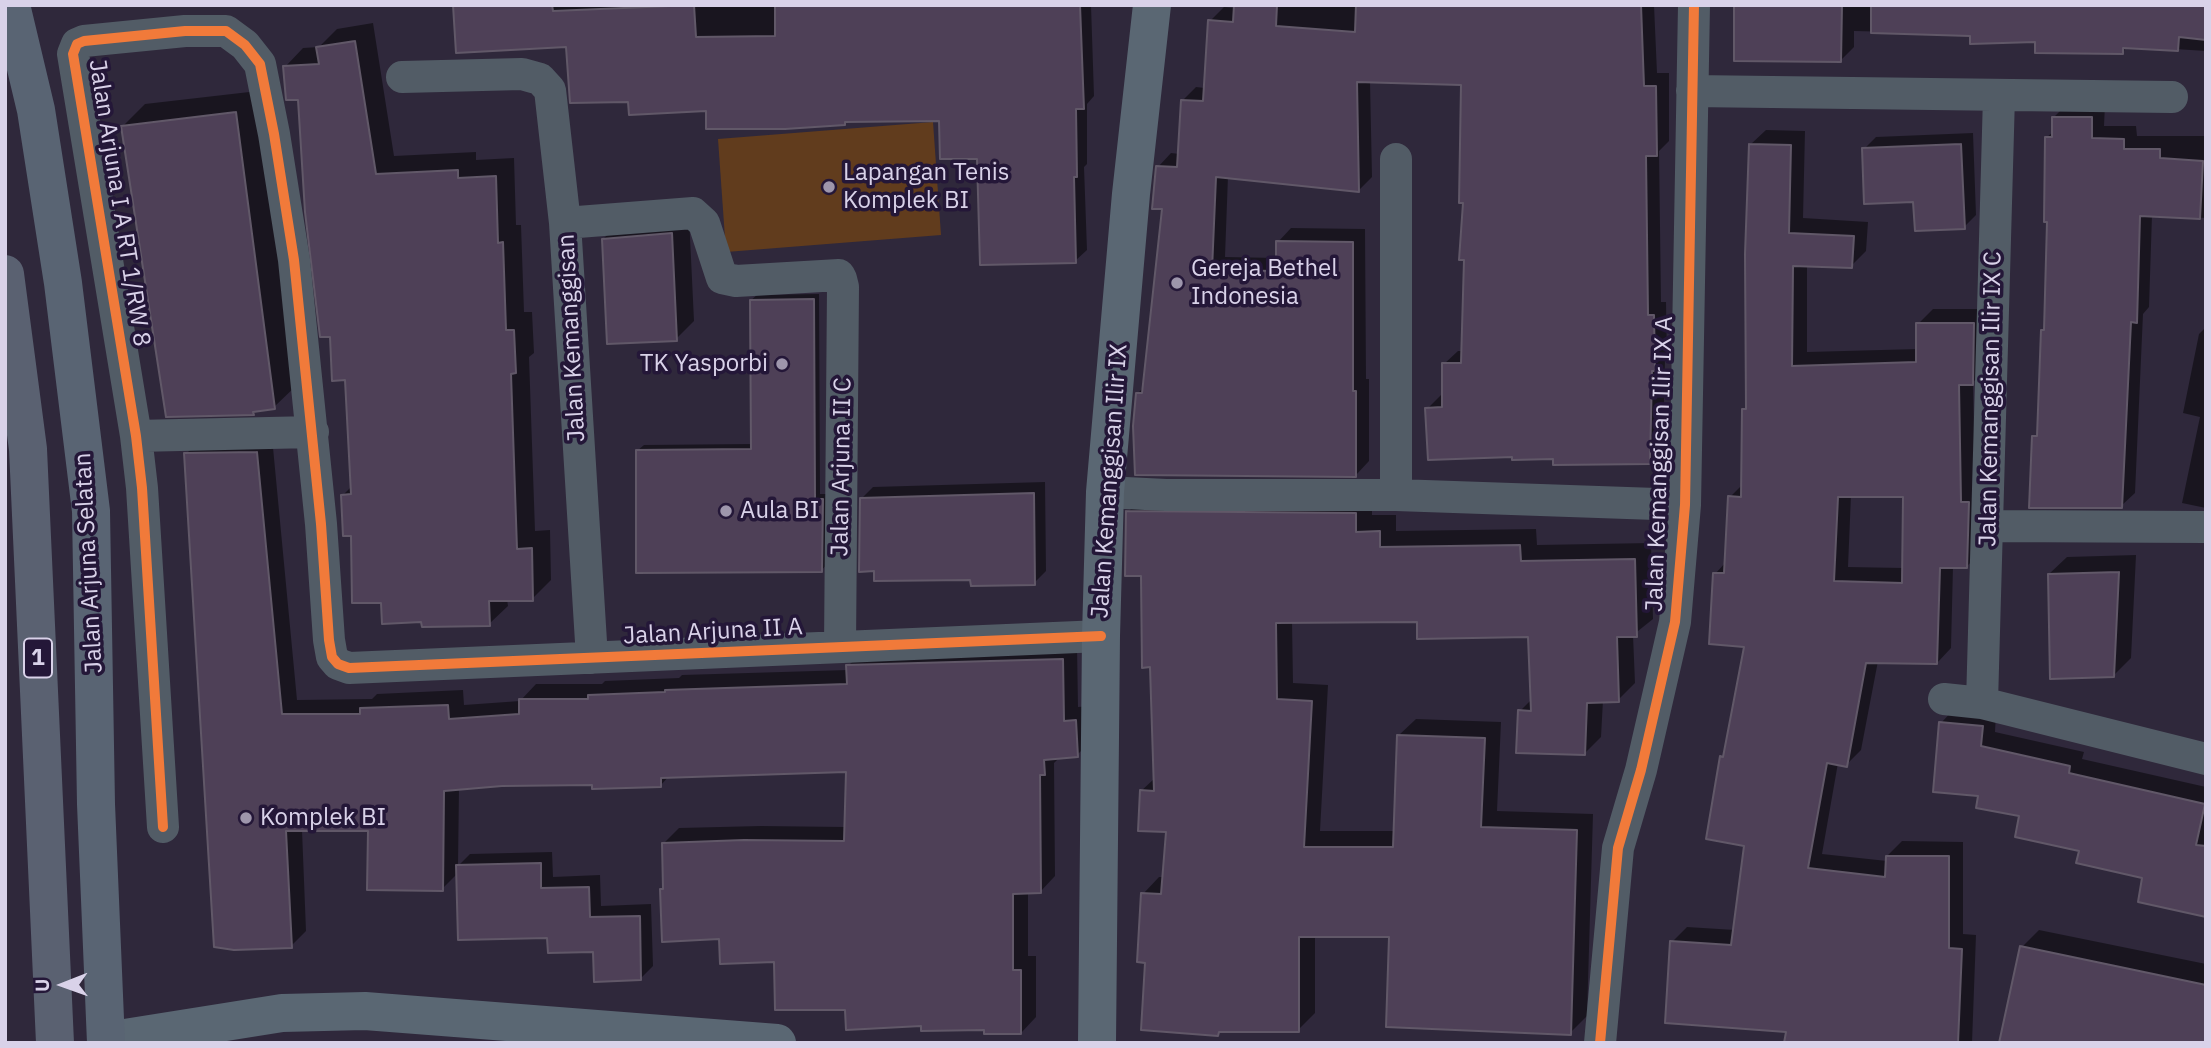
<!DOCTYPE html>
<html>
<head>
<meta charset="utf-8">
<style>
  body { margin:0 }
  #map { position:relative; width:2211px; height:1048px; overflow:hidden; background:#2f283b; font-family:"IBM Plex Sans",sans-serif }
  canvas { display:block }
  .frame { position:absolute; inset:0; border:7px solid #d9d2e9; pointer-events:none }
  .north { position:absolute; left:28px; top:950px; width:70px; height:70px; -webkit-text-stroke:5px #241738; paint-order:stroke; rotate:269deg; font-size:19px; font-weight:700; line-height:28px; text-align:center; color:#d9d2e9 }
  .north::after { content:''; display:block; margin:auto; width:24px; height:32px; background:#d9d2e9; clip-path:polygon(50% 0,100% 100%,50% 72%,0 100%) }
</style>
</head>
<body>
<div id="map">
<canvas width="2211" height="1048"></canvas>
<div class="frame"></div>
<div class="north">U</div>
</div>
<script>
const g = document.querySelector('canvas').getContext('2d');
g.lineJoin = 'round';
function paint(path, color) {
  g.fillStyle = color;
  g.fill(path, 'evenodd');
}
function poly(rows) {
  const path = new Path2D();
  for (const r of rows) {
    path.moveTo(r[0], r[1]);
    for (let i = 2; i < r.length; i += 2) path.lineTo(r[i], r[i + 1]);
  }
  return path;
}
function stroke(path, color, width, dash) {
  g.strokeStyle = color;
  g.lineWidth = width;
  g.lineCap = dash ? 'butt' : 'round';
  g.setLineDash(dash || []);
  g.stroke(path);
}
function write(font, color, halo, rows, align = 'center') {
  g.font = font + ' "IBM Plex Sans",sans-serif';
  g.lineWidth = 7;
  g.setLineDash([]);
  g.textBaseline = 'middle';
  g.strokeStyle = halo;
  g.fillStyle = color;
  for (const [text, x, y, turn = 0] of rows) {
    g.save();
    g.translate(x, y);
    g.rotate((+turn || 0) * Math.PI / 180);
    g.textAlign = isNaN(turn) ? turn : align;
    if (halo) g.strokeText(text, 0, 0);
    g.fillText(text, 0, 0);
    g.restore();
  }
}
paint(poly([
  [933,122,941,235,726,252,718,139]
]), '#613c1d');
paint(poly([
  [456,5,1091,5,1094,96,1087,104,1087,164,1084,167,1087,250,1075,261,941,119,848,120,844,123,630,100,568,45],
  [1236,5,1654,5,1657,73,1669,73,1669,141,1659,151,1661,302,1666,302,1667,356,1665,358,1663,449,1649,463,1554,457,1427,409,1441,395,1444,395,1444,364,1458,351,1463,351,1465,201,1463,83,1370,81,1372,177,1359,190,1228,176,1225,257,1278,258,1278,242,1291,228,1365,229,1366,379,1369,379,1369,461,1356,475,1137,394,1144,387,1164,208,1158,167,1171,153,1180,154,1182,101,1196,87,1205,88,1210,21,1224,7,1235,8],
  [1736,5,2206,5,2206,51,2128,46,2123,52,1972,34,1854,31,1854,47,1841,60],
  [373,23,394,156,476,152,476,160,514,158,516,225,521,225,524,312,532,312,534,353,529,357,535,531,550,530,551,580,532,599,507,599,508,606,489,624,423,621,383,601,343,495,352,486,347,378,332,335,300,98,285,67,303,48,319,47,337,29],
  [258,91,297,385,274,407,256,410,253,413,123,126,145,104],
  [2067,104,2105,104,2104,126,2136,126,2137,136,2206,136,2206,218,2152,215,2149,307,2143,314,2135,493,2121,506,2034,437,2039,431,2045,329,2049,220,2046,138,2054,131,2054,117],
  [1766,130,1805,131,1803,218,1868,222,1866,251,1851,266,1807,265,1807,352,1918,349,1918,324,1933,309,1988,309,1987,369,1973,382,1975,488,1982,552,1967,566,1953,566,1951,648,1937,663,1878,661,1861,750,1846,765,1838,763,1822,854,1887,861,1887,856,1902,841,1963,842,1963,934,1976,935,1972,1043,1786,1043,1788,1030,1672,942,1687,927,1735,930,1746,845,1722,757,1726,753,1746,645,1715,574,1726,562,1730,497,1743,484,1744,410,1748,405,1751,144],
  [1851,495,1904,496,1904,568,1848,567],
  [1973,133,1976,215,1964,227,1915,200,1864,149,1876,137],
  [689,216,694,321,676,339,603,239,621,222],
  [819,294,820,494,828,494,827,564,822,570,638,450,644,445,752,444,751,300,757,295],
  [2206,327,2206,508,2182,503,2200,417,2183,413,2199,334],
  [272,437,297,700,372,699,377,694,463,690,464,705,520,701,536,684,602,684,605,681,679,678,682,675,848,670,848,666,863,651,1077,645,1078,707,1090,706,1092,740,1077,755,1059,758,1054,763,1055,876,1040,892,1028,892,1028,956,1036,956,1036,1017,1021,1033,923,1024,847,1008,776,961,721,937,662,890,665,886,663,844,679,828,761,826,846,827,848,771,669,776,661,785,502,784,459,788,458,866,470,854,552,852,553,877,600,875,601,906,651,904,653,966,641,978,595,950,549,936,458,873,442,889,369,829,302,830,306,931,291,946,186,454,201,439],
  [1045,482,1046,571,1034,583,875,570,861,499,873,487],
  [1145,495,1372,497,1372,515,1396,515,1396,531,1536,529,1537,545,1651,543,1653,619,1633,635,1635,683,1618,700,1603,700,1601,737,1584,754,1520,711,1533,698,1530,635,1418,620,1292,621,1293,683,1328,685,1320,831,1395,831,1399,735,1416,719,1501,722,1497,811,1593,814,1587,1016,1570,1033,1391,936,1315,936,1315,1013,1298,1030,1221,1030,1218,1034,1143,894,1159,877,1164,877,1168,830,1141,791,1155,778,1152,666,1142,574,1128,512],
  [2136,555,2131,658,2114,675,2049,574,2067,557],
  [1955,708,1996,712,1995,732,2084,752,2082,759,2206,787,2206,848,2144,876,2081,849,2022,814,1980,795,1941,723],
  [2039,930,2206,964,2206,1043,2022,947]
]), '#0007');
const building = poly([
  [453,5,552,5,553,11,694,5,696,37,775,36,775,5,1080,5,1084,109,1076,109,1077,177,1074,177,1076,263,980,265,977,159,940,159,939,121,845,122,845,125,785,129,706,129,706,111,629,115,628,102,570,103,566,47,456,53,453,5],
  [1234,5,1277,5,1276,26,1355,32,1356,5,1641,5,1644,86,1656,86,1657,156,1646,156,1648,315,1654,315,1655,371,1652,371,1650,464,1553,465,1553,459,1512,460,1512,457,1428,460,1425,408,1442,407,1442,363,1461,363,1464,260,1459,260,1463,203,1459,203,1461,85,1357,82,1359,192,1216,177,1212,270,1276,271,1276,241,1353,242,1353,391,1356,391,1356,477,1135,475,1133,426,1136,393,1142,393,1162,209,1152,209,1156,166,1177,167,1181,100,1203,101,1208,20,1233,22,1234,5],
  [1734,5,1842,5,1841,62,1734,61,1734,5],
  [1871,5,2206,5,2206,40,2179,37,2178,51,2123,48,2123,54,2035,53,2035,42,1970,44,1970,36,1871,33,1871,5],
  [355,41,376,174,458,170,458,178,496,176,498,243,503,242,506,330,514,330,516,373,511,374,517,549,532,548,533,601,489,601,490,626,422,627,421,622,382,624,381,603,352,603,351,536,343,536,341,495,351,494,345,380,332,381,330,337,320,337,305,212,298,100,286,100,283,66,319,64,316,47,355,41],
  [236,112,275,409,253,412,254,415,166,417,121,126,236,112],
  [2052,117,2092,117,2092,138,2124,139,2124,149,2160,149,2160,158,2203,161,2200,219,2140,216,2137,323,2131,322,2122,508,2029,508,2032,436,2037,436,2041,330,2044,330,2047,222,2044,222,2045,137,2052,137,2052,117],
  [1749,144,1791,145,1789,233,1854,236,1852,268,1793,266,1792,366,1916,362,1916,323,1974,323,1973,385,1959,385,1961,502,1969,502,1967,568,1940,568,1937,664,1866,663,1847,767,1827,763,1808,868,1885,877,1886,856,1949,856,1949,948,1962,949,1958,1043,1784,1043,1786,1032,1665,1023,1670,941,1731,945,1744,846,1706,839,1720,756,1723,757,1744,647,1709,644,1713,573,1724,573,1728,496,1741,497,1742,409,1746,409,1745,254,1749,144],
  [1838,497,1903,497,1902,583,1834,581,1838,497],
  [1961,144,1965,229,1915,231,1913,202,1864,204,1862,148,1961,144],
  [672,233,677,341,607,344,602,239,672,233],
  [814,299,815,499,823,499,822,572,636,573,636,450,751,449,750,300,814,299],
  [257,452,282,714,360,714,360,708,448,705,449,719,519,714,519,699,588,699,588,695,665,692,665,690,847,684,846,665,1063,659,1064,721,1076,720,1078,757,1044,760,1045,775,1040,775,1041,893,1013,894,1013,970,1021,970,1021,1034,984,1034,984,1030,921,1031,921,1026,846,1030,845,1010,775,1010,774,962,720,964,719,939,662,942,660,889,663,889,662,843,744,840,844,841,846,772,661,778,661,787,592,789,592,785,502,786,444,791,443,891,367,890,368,831,286,831,292,948,234,950,214,947,184,453,257,452],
  [1034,493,1035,585,971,586,970,580,874,581,874,571,859,572,860,498,1034,493],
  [1126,511,1356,513,1356,532,1380,531,1380,547,1520,545,1521,561,1635,559,1637,637,1617,637,1619,702,1587,703,1585,755,1516,753,1518,710,1531,711,1528,637,1417,639,1417,622,1276,623,1277,699,1312,701,1304,847,1393,847,1397,735,1485,738,1481,827,1577,830,1571,1035,1386,1027,1389,937,1299,937,1299,1032,1219,1032,1218,1036,1141,1030,1145,963,1137,962,1141,893,1161,894,1166,832,1138,831,1140,790,1154,791,1150,667,1142,668,1141,576,1125,576,1126,511],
  [2119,572,2114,677,2050,679,2048,574,2119,572],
  [1939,722,1983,726,1981,746,2070,766,2069,773,2205,804,2196,845,2206,846,2206,917,2138,902,2142,878,2076,863,2079,851,2015,837,2019,816,1976,808,1978,796,1933,792,1939,722],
  [541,863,541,888,589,887,590,917,640,916,641,980,594,982,593,952,548,953,547,938,458,940,456,865,541,863],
  [2020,946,2206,985,2206,1043,1999,1043,2020,946]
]);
paint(building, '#4e4057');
stroke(building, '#615868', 2);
stroke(poly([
  [402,77,522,74,540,79,550,90,565,223,592,658],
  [1692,91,2172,97],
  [565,223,693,213,704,223,722,278,736,281,839,275,841,279,843,287,840,647],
  [136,436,313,432],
  [1105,492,1166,495,1396,495,1685,505],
  [1396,495,1396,159],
  [1989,526,2206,527],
  [1944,699,1982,703,2206,759],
  [1982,703,1999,96],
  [163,827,142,488,136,436,73,54,77,44,84,41,185,31,226,31,245,45,260,64,274,134,294,260,321,524,329,640,332,657,338,664,349,668,1101,636],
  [1600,1043,1618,848,1641,770,1675,622,1685,505,1694,5]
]), '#525c66', 32);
stroke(poly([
  [106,1041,282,1013,365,1011,777,1043],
  [1097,1043,1101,636,1105,492,1131,194,1152,5]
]), '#5a6773', 38);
stroke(poly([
  [11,5,36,110,63,283,91,511,96,804,106,1043]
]), '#596473', 38);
stroke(poly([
  [5,274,28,449,55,1043]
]), '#5a6171', 38);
stroke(poly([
  [163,827,142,488,136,436,73,54,77,44,84,41,185,31,226,31,245,45,260,64,274,134,294,260,321,524,329,640,332,657,338,664,349,668,1101,636],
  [1600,1043,1618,848,1641,770,1675,622,1685,505,1694,5]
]), '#f17a3a', 10);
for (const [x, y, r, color] of [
  [829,187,7,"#9e96ac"],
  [1177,283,7,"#9e96ac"],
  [782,364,7,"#9e96ac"],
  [726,511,7,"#9e96ac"],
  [246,818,7,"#9e96ac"]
]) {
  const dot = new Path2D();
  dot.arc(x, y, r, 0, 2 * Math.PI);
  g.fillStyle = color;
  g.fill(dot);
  stroke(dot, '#241738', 2.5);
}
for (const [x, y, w] of [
  [38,658,28]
]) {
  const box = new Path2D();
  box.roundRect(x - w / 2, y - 19.5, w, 39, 5);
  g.fillStyle = '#241738';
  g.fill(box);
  stroke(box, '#d9d2e9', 2);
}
write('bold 23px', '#d9d2e9', null, [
  ["1",38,658]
]);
write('24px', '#d9d2e9', '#241738', [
  ["Lapangan Tenis",843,173],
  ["Komplek BI",843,201],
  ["Gereja Bethel",1191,269],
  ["Indonesia",1191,297],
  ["TK Yasporbi",768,364,"right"],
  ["Aula BI",740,511],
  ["Komplek BI",260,818]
], 'left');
write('24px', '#d9d2e9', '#241738', [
  ["Jalan Arjuna I A RT 1/RW 8",119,203,81],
  ["Jalan Kemanggisan",572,338,-93],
  ["Jalan Kemanggisan Ilir IX C",1991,399,-89],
  ["Jalan Kemanggisan Ilir IX A",1660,464,-88],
  ["Jalan Arjuna II C",842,467,-89],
  ["Jalan Kemanggisan Ilir IX",1110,481,-86],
  ["Jalan Arjuna Selatan",89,563,-93],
  ["Jalan Arjuna II A",713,632,-3]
]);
</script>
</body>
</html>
